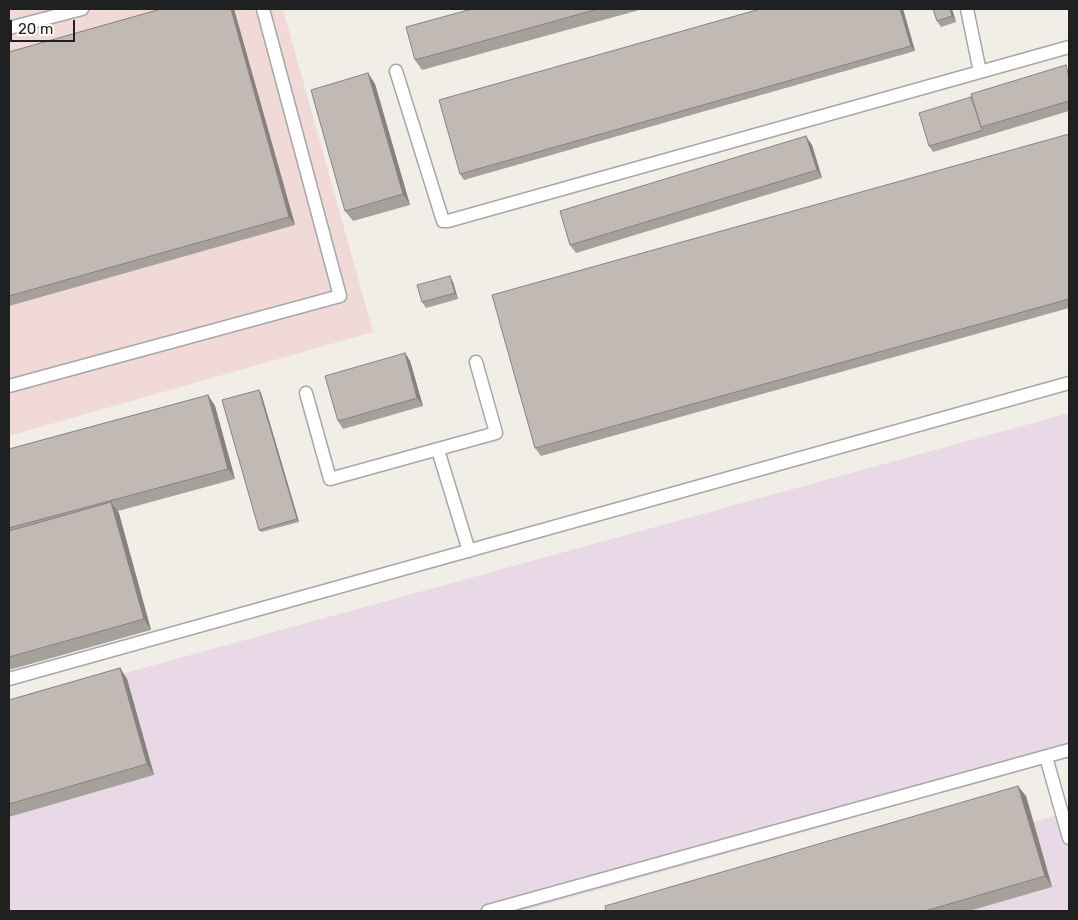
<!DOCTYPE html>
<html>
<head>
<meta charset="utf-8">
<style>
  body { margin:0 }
  #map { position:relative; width:1078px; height:920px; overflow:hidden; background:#f0eee7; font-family:Rubik,sans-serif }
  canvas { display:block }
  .frame { position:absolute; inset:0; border:10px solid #202020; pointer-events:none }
  .scale { position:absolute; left:10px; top:20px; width:65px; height:22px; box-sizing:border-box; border:2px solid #202020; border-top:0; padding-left:6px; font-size:15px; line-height:18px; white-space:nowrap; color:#202020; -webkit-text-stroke:4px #fff; paint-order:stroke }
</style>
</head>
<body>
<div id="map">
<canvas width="1078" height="920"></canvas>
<div class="frame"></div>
<div class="scale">20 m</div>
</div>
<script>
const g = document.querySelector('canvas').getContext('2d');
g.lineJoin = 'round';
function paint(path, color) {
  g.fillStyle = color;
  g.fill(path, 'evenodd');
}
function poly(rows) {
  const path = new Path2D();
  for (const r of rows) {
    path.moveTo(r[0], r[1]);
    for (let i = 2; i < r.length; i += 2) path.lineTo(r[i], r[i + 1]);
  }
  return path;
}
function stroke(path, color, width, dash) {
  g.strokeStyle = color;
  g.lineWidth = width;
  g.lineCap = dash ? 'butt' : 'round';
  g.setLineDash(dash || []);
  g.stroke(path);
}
paint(poly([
  [9,9,283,9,373,332,9,436]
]), '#f0d9d7');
paint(poly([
  [1069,413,1069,747,836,823,523,911,9,911,9,705],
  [1069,812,1069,911,719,911,759,900]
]), '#e9d9e6');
const service = poly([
  [967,9,980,72],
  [9,28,82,9],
  [396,71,443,221,448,221,1069,47],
  [9,386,340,296,263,9],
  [306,393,330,479,496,433,476,362],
  [438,450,469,551],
  [9,679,1069,383],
  [1046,757,1069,838],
  [488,911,1069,750]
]);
stroke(service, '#a7a7a7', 15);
stroke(service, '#fff', 12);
paint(poly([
  [161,9,234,9,295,225,9,306,9,52],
  [472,9,643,9,422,70,415,60],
  [760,9,903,9,915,51,464,180,460,174],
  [933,9,952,9,956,22,941,27,937,21],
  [1069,70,1069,111,933,152,929,146],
  [368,73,375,84,410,205,353,221,345,211],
  [1069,134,1069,308,541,456,535,448],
  [812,145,822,178,576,253,570,245],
  [453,282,458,299,426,308,422,302],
  [405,353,410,361,423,406,343,429,338,421],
  [261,393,299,522,261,532,259,530],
  [208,395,215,406,235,479,118,511,151,630,9,670,9,449],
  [120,668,127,679,154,775,9,817,9,700],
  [1026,796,1052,887,969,911,606,911]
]), '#a6a09b');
paint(poly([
  [231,9,234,9,295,225,289,217],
  [900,9,903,9,915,51,911,46],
  [950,9,952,9,956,22,952,16],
  [368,73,375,84,410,205,403,194],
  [806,136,812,145,822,178,817,170],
  [450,276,453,282,458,299,455,293],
  [405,353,410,361,423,406,417,398],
  [259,390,261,393,299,522,297,519],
  [208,395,215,406,235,479,228,469],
  [111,502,119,513,151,630,144,619],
  [120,668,127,679,154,775,147,764],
  [1018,786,1026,796,1052,887,1045,876]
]), '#87827e');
const building = poly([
  [161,9,231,9,289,217,9,296,9,52,161,9],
  [472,9,598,9,415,60,406,27,472,9],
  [760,9,900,9,911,46,460,174,439,100,760,9],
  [933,9,950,9,952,16,937,21,933,9],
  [1066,65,1069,77,1069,101,981,127,971,94,1066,65],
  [368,73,403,194,345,211,311,90,368,73],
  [971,97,981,127,983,130,929,146,919,113,971,97],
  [1069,134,1069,299,535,448,492,295,1069,134],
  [806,136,817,170,570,245,560,211,806,136],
  [450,276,455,293,422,302,417,285,450,276],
  [405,353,417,398,338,421,325,376,405,353],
  [259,390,297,519,259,530,222,400,259,390],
  [208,395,228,469,9,528,9,449,208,395],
  [111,502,144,619,9,657,9,531,111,502],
  [120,668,147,764,9,804,9,700,120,668],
  [1018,786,1045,876,925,911,606,911,605,906,1018,786]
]);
paint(building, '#c1bab4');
stroke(building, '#87827e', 1);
</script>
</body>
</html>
